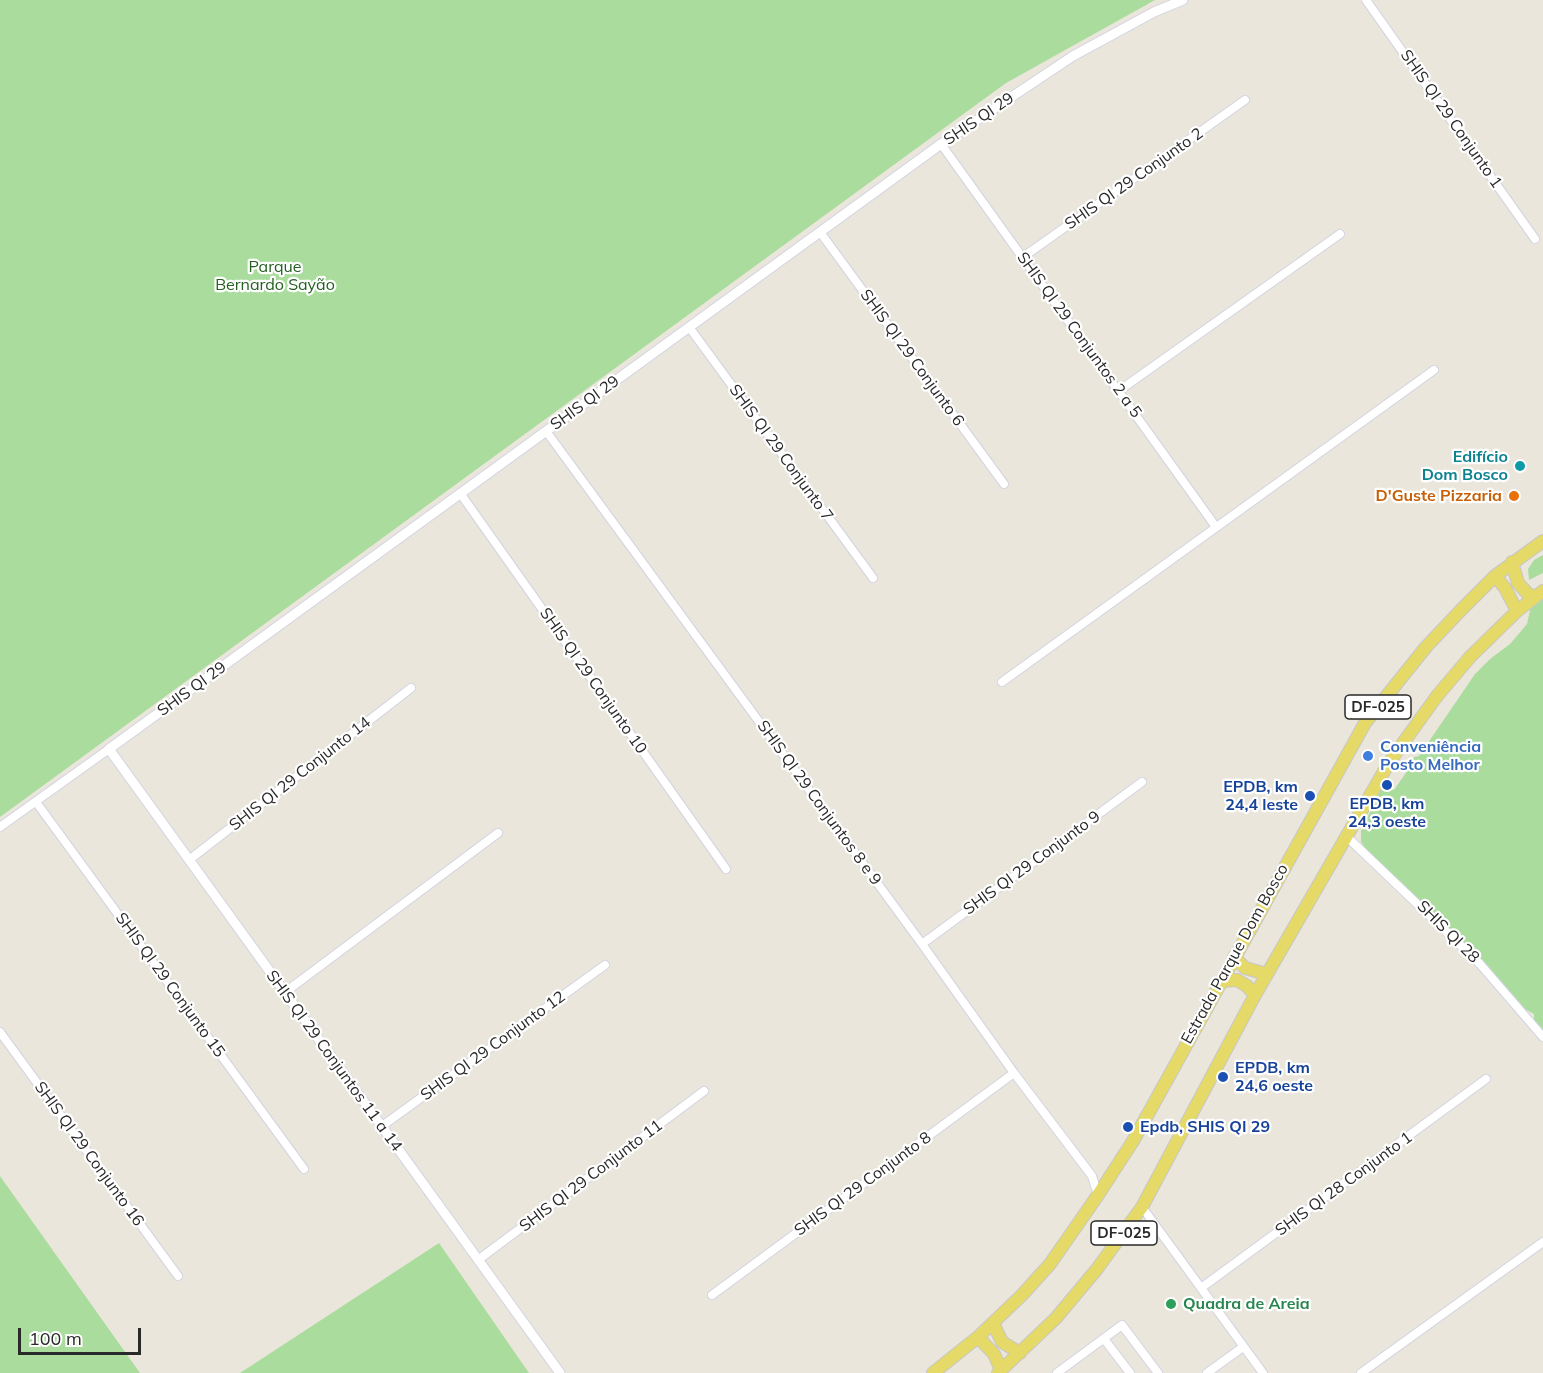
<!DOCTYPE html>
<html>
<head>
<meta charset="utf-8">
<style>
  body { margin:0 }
  #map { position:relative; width:1543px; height:1373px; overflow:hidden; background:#eae6dc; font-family:Mulish,sans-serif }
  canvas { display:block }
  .scale { position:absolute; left:18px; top:1328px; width:123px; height:27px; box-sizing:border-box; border:3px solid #292929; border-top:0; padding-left:8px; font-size:18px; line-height:21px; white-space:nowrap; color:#292929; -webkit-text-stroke:4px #fff; paint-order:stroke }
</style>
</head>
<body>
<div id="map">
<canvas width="1543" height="1373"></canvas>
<div class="scale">100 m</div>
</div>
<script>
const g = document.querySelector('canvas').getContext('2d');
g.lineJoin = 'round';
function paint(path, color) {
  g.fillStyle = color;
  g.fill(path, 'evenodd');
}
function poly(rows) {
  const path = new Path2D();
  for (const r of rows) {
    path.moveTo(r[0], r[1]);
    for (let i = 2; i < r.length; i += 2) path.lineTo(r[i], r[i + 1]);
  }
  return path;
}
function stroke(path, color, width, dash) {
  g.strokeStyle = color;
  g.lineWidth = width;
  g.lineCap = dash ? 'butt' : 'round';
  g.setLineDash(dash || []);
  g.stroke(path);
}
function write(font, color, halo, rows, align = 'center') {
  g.font = font + ' Mulish,sans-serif';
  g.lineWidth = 4.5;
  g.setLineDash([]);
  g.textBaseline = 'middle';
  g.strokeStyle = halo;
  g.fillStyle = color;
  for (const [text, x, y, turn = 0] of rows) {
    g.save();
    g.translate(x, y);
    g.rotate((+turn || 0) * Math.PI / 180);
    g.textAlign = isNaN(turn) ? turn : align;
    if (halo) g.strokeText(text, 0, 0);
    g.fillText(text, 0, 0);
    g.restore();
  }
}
paint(poly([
  [0,0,1155,0,1006,83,0,817],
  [1543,555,1543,573,1529,580,1528,569,1534,560],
  [1543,593,1543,1038,1534,1025,1534,1014,1521,1007,1438,918,1370,855,1361,842,1361,831,1380,791,1384,786,1394,790,1410,767,1414,757,1419,756,1475,674,1490,659,1510,644,1527,624,1532,601],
  [0,1176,140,1373,0,1373],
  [439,1243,529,1373,240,1373]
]), '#aadd9d');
const minor = poly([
  [1366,0,1535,239],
  [941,144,1216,527],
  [820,232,1004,484],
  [1023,257,1245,100],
  [689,327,873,578],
  [1120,390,1340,234],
  [546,431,922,944,1014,1073,1092,1176,1098,1195],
  [460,493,726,869],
  [1002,682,1434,370],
  [36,802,304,1169],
  [0,827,109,749],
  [1345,835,1480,964,1543,1037],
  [189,860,411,688],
  [922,944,1142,782],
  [284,993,498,833],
  [0,1032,178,1276],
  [382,1126,605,965],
  [1142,1207,1263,1373],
  [478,1260,704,1091],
  [1201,1288,1486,1079],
  [712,1295,1014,1073],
  [1104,1339,1130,1373],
  [1057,1373,1122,1325,1158,1373],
  [1207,1373,1243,1347],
  [1361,1373,1543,1242]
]);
const tertiary = poly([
  [560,1373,109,749,941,144,1073,56,1154,12,1183,0]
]);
const primary = poly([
  [1512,562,1518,583,1528,594,1535,597],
  [1495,576,1505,588,1517,611],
  [1234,957,1245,968,1267,974],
  [1221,981,1237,980,1247,986,1255,995],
  [993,1323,1002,1342,1020,1353],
  [978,1337,994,1354,1001,1370],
  [933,1373,978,1337,1022,1295,1050,1264,1098,1195,1133,1141,1365,723,1426,647,1461,610,1495,576,1543,541],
  [998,1373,1056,1318,1097,1269,1142,1207,1255,995,1390,761,1437,696,1470,657,1517,611,1543,591]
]);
stroke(minor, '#d2d3e1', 10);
stroke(tertiary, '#d2d3e1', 11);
stroke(primary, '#c7c7c7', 14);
stroke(minor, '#fff', 8);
stroke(tertiary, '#fff', 9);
stroke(primary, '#e5da67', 12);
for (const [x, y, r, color] of [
  [1520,466,6,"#0f9aa8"],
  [1514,496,6,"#e8710a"],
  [1368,756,6,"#3f7fe0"],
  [1387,785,6,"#1a4fb4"],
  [1310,796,6,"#1a4fb4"],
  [1223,1077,6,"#1a4fb4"],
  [1128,1127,6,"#1a4fb4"],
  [1171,1304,6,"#2e9e5b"]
]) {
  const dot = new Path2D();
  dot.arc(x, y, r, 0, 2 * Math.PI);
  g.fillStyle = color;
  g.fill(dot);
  stroke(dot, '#fff', 2);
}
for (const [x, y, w] of [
  [1378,707,66],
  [1124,1233,66]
]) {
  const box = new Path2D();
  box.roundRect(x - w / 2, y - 12, w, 24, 4.5);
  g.fillStyle = '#fff';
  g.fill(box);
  stroke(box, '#292929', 1.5);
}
write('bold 15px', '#292929', null, [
  ["DF-025",1378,707],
  ["DF-025",1124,1233]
]);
write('16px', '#292929', '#fff', [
  ["SHIS QI 29",979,119,-34],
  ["SHIS QI 29 Conjunto 1",1451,119,55],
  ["SHIS QI 29 Conjunto 2",1134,179,-35],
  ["SHIS QI 29 Conjuntos 2 a 5",1079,335,54],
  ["SHIS QI 29 Conjunto 6",912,358,54],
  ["SHIS QI 29",585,403,-36],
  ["SHIS QI 29 Conjunto 7",781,453,54],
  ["SHIS QI 29 Conjunto 10",593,681,55],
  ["SHIS QI 29",192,689,-36],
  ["SHIS QI 29 Conjunto 14",300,774,-38],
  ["SHIS QI 29 Conjuntos 8 e 9",819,803,54],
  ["SHIS QI 29 Conjunto 9",1032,863,-36],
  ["SHIS QI 28",1448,932,45],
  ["Estrada Parque Dom Bosco",1235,954,-61],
  ["SHIS QI 29 Conjunto 15",170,985,54],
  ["SHIS QI 29 Conjunto 12",493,1046,-36],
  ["SHIS QI 29 Conjuntos 11 a 14",334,1061,54],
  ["SHIS QI 29 Conjunto 16",89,1154,54],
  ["SHIS QI 29 Conjunto 11",591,1176,-37],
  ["SHIS QI 29 Conjunto 8",863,1184,-36],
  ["SHIS QI 28 Conjunto 1",1344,1184,-36]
]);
write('16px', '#246020', '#fff', [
  ["Parque",275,267],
  ["Bernardo Sayão",275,285]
]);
write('bold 16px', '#0d838f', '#fff', [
  ["Edifício",1508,457],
  ["Dom Bosco",1508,475]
], 'right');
write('bold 16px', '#c56008', '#fff', [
  ["D'Guste Pizzaria",1502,496]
], 'right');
write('bold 16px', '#366cbe', '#fff', [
  ["Conveniência",1380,747],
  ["Posto Melhor",1380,765]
], 'left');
write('bold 16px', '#164399', '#fff', [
  ["EPDB, km",1298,787,"right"],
  ["24,4 leste",1298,805,"right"],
  ["EPDB, km",1387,804,"center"],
  ["24,3 oeste",1387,822,"center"],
  ["EPDB, km",1235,1068],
  ["24,6 oeste",1235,1086],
  ["Epdb, SHIS QI 29",1140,1127]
], 'left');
write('bold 16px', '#27864d', '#fff', [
  ["Quadra de Areia",1183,1304]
], 'left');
</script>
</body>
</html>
